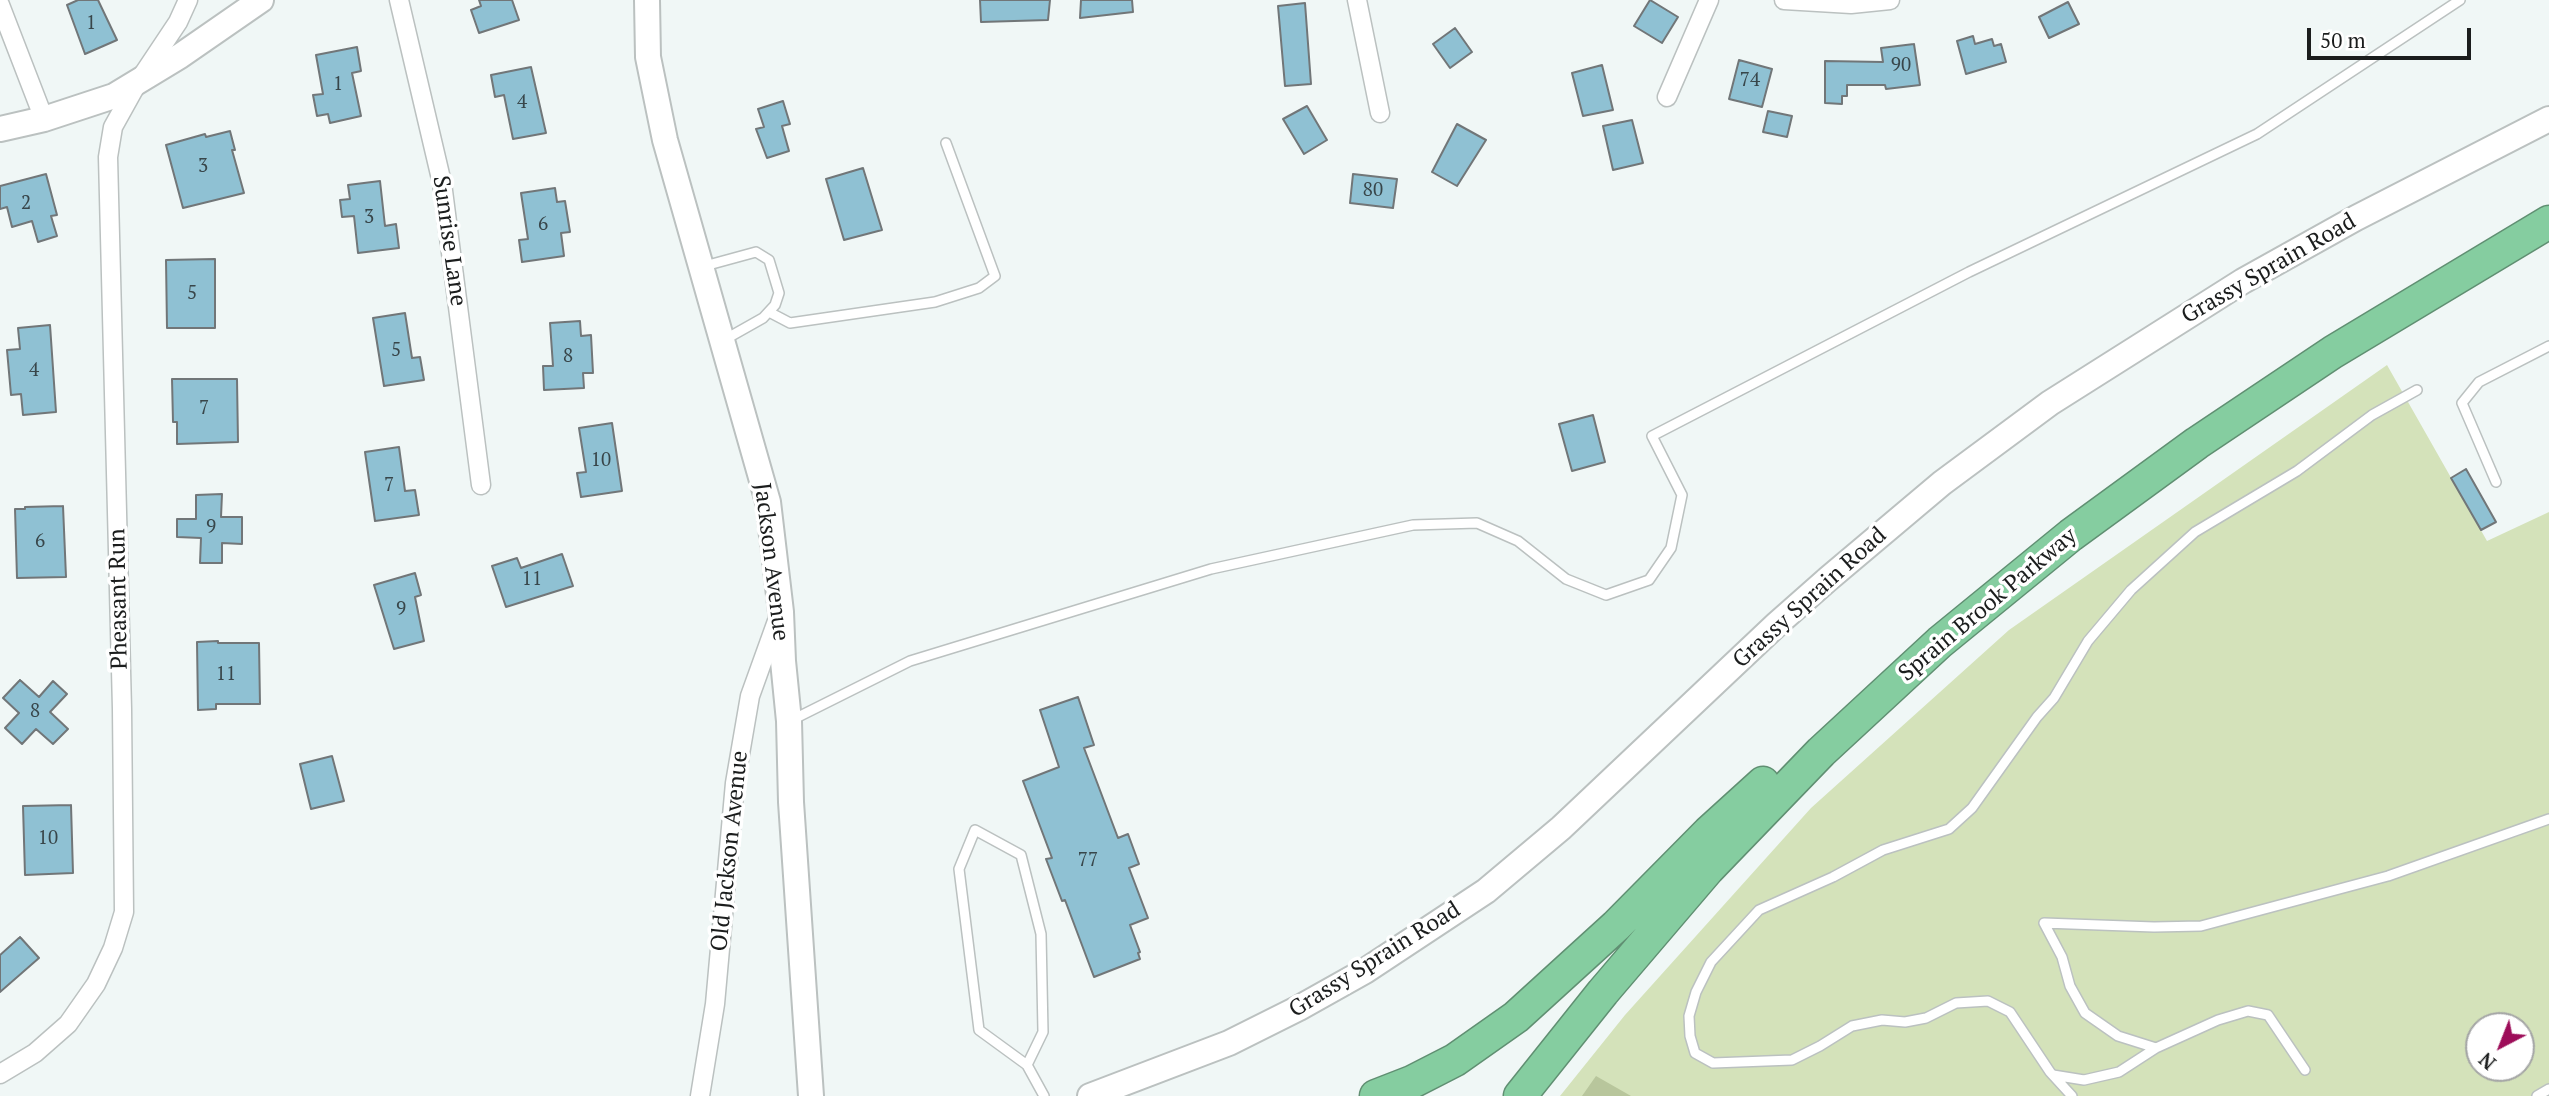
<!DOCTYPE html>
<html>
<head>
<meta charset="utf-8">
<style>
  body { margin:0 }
  #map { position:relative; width:2549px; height:1096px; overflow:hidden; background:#f0f7f6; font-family:"PT Serif",serif }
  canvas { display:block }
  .north { position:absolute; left:2465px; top:1012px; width:70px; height:70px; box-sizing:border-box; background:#fff; border:2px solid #a4a5a5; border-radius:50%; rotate:222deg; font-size:19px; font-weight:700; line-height:28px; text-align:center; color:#1b1d1d }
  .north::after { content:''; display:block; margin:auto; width:24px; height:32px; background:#9d0d59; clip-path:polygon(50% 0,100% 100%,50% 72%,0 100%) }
  .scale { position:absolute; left:2307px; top:28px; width:164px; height:32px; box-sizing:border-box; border:4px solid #1b1d1d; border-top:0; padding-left:9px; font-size:21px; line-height:24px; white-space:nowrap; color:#1b1d1d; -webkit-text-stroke:5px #fff; paint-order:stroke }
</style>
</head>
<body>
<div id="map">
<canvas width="2549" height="1096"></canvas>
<div class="north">N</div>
<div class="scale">50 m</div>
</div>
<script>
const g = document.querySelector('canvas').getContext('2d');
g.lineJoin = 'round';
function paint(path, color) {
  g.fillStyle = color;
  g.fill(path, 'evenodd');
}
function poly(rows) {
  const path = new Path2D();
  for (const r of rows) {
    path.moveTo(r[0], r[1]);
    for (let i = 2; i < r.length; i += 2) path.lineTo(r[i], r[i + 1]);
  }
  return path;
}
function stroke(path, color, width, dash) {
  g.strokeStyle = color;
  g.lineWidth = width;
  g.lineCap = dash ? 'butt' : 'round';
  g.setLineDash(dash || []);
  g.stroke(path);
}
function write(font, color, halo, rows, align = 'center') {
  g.font = font + ' "PT Serif",serif';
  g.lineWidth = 7;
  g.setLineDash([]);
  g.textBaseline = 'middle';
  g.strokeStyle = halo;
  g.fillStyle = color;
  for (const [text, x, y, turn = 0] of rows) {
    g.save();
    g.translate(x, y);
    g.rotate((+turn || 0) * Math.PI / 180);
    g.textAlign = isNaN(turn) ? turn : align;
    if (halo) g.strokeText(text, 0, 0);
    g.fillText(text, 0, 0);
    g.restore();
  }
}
paint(poly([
  [2387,365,2487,541,2549,512,2549,1096,1560,1096,1625,1015,1811,808,2009,630],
  [2479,1026,2521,1026,2521,1068,2479,1068]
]), '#d4e2ba');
paint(poly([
  [1596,1076,1631,1096,1582,1096]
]), '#b8c69c');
const building = poly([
  [78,0,98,0,117,40,85,54,67,5,78,0],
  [479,0,512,0,519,20,479,33,471,10,481,6,479,0],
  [980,0,1050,0,1048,20,981,22,980,0],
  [1081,0,1132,0,1133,12,1080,18,1081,0],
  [1650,0,1678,17,1662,43,1634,26,1650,0],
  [2068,2,2079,24,2049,38,2039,17,2068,2],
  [1305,3,1311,84,1285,86,1278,6,1305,3],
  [1455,28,1472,52,1450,68,1433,44,1455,28],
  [1973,36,1975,44,1992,39,1994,46,2001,44,2006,62,1966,74,1957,41,1973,36],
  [1914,44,1920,85,1886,89,1885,85,1847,85,1847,96,1842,96,1842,104,1825,103,1825,61,1883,62,1881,48,1914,44],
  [357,47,361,71,352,73,361,116,330,123,328,114,317,116,313,95,323,94,316,55,357,47],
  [1739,60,1772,69,1762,107,1729,99,1739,60],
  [1602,65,1613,110,1583,116,1572,73,1602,65],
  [531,67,546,133,513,139,504,95,495,97,491,75,531,67],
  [783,101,790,124,782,126,789,151,767,158,756,129,764,127,758,109,783,101],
  [1307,106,1327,140,1304,154,1283,119,1307,106],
  [1768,111,1792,116,1787,137,1763,132,1768,111],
  [1632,120,1643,163,1613,170,1603,126,1632,120],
  [1457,124,1486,140,1457,186,1432,172,1457,124],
  [230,131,235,150,232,150,244,193,183,208,166,145,205,134,206,137,230,131],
  [863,168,882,230,844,240,826,179,863,168],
  [46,174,57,215,51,216,57,236,38,242,32,221,12,227,7,207,0,209,0,186,46,174],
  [1353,174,1397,179,1393,208,1350,203,1353,174],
  [380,181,385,226,396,224,399,248,358,253,354,216,342,217,340,200,350,199,348,185,380,181],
  [555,188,557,202,565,201,570,232,561,233,564,256,522,262,519,240,528,239,521,193,555,188],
  [215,259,215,328,167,328,166,260,215,259],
  [405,313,412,358,420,357,424,380,384,386,373,318,405,313],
  [580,321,581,336,591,335,593,373,583,373,584,388,544,390,543,366,553,366,550,323,580,321],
  [50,325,56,412,23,415,21,394,11,395,7,350,20,349,18,328,50,325],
  [172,379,237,379,238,442,177,444,177,422,173,422,172,379],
  [1593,415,1605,462,1572,471,1559,424,1593,415],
  [612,423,622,491,581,497,577,473,586,472,579,428,612,423],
  [399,447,405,491,415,490,419,515,375,521,365,452,399,447],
  [2466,469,2496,522,2481,530,2451,478,2466,469],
  [222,494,221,517,242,517,242,544,222,543,222,563,200,563,201,538,177,537,177,519,196,519,196,495,222,494],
  [63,506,66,577,17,578,15,509,25,509,25,507,63,506],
  [562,554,573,586,506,607,492,566,517,558,521,568,562,554],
  [415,573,421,595,415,597,424,641,394,649,374,585,415,573],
  [218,641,218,643,259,643,260,704,216,704,216,709,198,710,197,642,218,641],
  [20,680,39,697,53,681,67,694,50,712,68,729,53,744,36,729,22,744,5,728,19,713,3,698,20,680],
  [1078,697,1094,745,1084,748,1118,838,1128,834,1139,864,1129,868,1148,918,1130,925,1140,952,1138,953,1140,959,1094,977,1065,900,1062,901,1046,859,1052,858,1023,781,1059,767,1040,710,1078,697],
  [332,756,344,801,311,809,300,764,332,756],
  [71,805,73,873,25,875,23,806,71,805],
  [20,937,39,958,0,992,0,955,20,937]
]);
paint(building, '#8fc1d3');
stroke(building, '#717678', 2);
const lane = poly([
  [701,267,756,252,769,260,779,293,775,305,763,318,724,340],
  [769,312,790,323,935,302,979,288,995,276,946,143],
  [2496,482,2462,403,2479,382,2549,346],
  [790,721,910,661,1211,569,1413,525,1477,523,1518,541,1566,579,1606,595,1649,580,1671,548,1682,495,1652,436,1969,272,2257,134,2460,0],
  [2156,1048,2218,1020,2248,1011,2268,1015,2305,1070],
  [1027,1065,1043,1032,1041,934,1021,855,975,830,959,869,979,1030,1027,1065,1044,1096],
  [2053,1075,2084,1080,2119,1072,2156,1048,2118,1036,2085,1013,2070,986,2062,957,2044,923,2154,927,2201,926,2388,876,2549,819],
  [2072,1096,2050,1072,2010,1012,1988,1001,1956,1003,1926,1018,1905,1022,1882,1020,1852,1026,1820,1046,1792,1060,1713,1063,1695,1053,1690,1036,1689,1016,1696,992,1711,962,1759,910,1833,877,1883,850,1949,829,1972,808,2037,717,2054,698,2088,641,2131,590,2195,532,2297,471,2372,415,2417,390],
  [2537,1096,2549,1089]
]);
const street = poly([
  [399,0,442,183,481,485],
  [1357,0,1380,113],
  [1784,0,1851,4,1890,0],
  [0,5,44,119],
  [1667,97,1709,0],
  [0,1074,35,1053,68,1024,96,984,113,948,124,912,122,709,108,157,113,127,138,82,178,22,188,0],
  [700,1096,715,1004,735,783,750,696,777,621]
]);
const secondary = poly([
  [647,0,648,57,665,140,768,502,781,612,783,661,789,721,791,802,811,1096],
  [0,129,44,119,114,96,180,56,261,0],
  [1090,1096,1229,1043,1299,1008,1365,971,1486,891,1561,828,1777,624,1828,579,1942,483,2050,403,2243,281,2356,218,2549,119]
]);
const highway = poly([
  [1376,1096,1412,1082,1455,1060,1516,1017,1616,926,1709,832,1763,783],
  [1520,1096,1603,992,1708,869,1821,752,1940,642,2071,535,2197,443,2333,352,2549,222]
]);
stroke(lane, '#bbc1c0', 12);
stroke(street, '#bbc1c0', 21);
stroke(secondary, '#bbc1c0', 28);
stroke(highway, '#608f72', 35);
stroke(lane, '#fff', 9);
stroke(street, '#fff', 18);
stroke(secondary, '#fff', 24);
stroke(highway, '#85cda0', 32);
write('19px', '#38464a', null, [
  ["1",91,24],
  ["90",1901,66],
  ["74",1750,81],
  ["1",338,85],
  ["4",522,103],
  ["3",203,167],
  ["80",1373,191],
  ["2",26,204],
  ["3",369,218],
  ["6",543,225],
  ["5",192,294],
  ["5",396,351],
  ["8",568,357],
  ["4",34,371],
  ["7",204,409],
  ["10",601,461],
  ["7",389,486],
  ["9",211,528],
  ["6",40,542],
  ["11",532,580],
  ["9",401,610],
  ["11",226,675],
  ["8",35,712],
  ["10",48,839],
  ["77",1088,861]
]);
write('23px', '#1b1d1d', '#fff', [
  ["Sunrise Lane",449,241,82],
  ["Grassy Sprain Road",2269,269,-30],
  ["Jackson Avenue",771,562,83],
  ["Grassy Sprain Road",1810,598,-42],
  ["Pheasant Run",119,599,-91],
  ["Sprain Brook Parkway",1988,605,-40],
  ["Old Jackson Avenue",730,851,-84],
  ["Grassy Sprain Road",1375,960,-32]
]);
</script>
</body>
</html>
